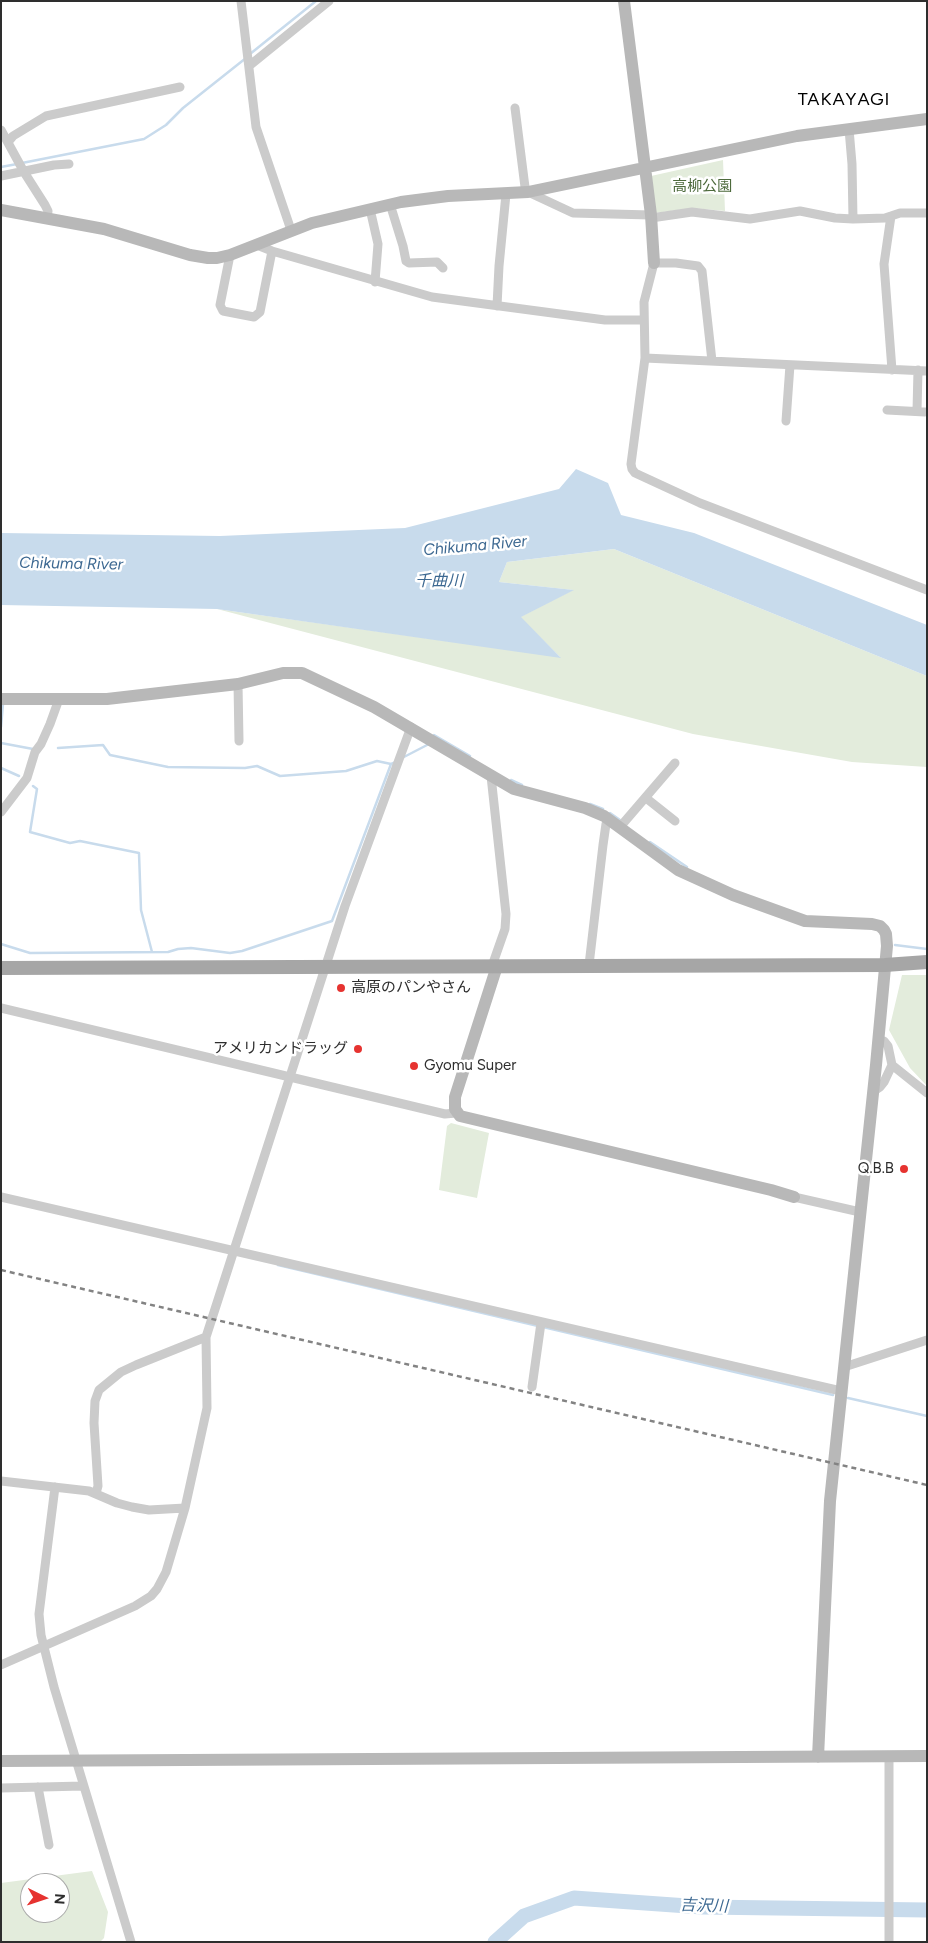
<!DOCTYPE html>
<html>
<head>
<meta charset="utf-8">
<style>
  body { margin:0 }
  #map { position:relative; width:928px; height:1943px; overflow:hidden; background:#fff; font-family:Figtree,sans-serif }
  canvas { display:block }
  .frame { position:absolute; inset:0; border:2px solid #2e2e2e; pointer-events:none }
  .north { position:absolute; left:20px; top:1873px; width:50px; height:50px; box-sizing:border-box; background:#fff; border:1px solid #ababab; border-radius:50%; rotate:94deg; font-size:14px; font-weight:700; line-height:20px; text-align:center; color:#2e2e2e }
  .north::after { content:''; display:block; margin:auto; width:18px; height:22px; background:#e63330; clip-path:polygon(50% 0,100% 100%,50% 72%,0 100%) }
</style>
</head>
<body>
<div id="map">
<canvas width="928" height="1943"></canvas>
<div class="frame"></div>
<div class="north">N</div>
</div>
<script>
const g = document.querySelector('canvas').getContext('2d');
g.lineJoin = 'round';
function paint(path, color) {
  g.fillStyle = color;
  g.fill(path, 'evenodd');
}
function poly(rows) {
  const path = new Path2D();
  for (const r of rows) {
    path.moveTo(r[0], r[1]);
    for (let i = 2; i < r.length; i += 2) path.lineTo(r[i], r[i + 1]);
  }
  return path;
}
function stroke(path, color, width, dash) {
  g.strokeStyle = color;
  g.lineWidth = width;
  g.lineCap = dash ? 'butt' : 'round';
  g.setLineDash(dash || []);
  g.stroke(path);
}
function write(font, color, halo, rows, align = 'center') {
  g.font = font + ' Figtree,"Noto Sans JP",sans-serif';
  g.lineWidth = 5;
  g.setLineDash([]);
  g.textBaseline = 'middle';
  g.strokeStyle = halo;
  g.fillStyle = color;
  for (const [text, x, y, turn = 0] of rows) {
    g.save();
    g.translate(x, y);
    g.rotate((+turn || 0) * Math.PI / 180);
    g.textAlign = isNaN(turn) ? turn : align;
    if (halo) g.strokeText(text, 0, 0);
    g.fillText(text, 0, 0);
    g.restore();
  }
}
paint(poly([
  [723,160,725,211,693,208,655,213,651,176],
  [614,549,927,676,927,767,852,762,693,734,217,609,560,657,520,617,573,590,499,582,507,562],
  [902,975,927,975,927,1086,910,1068,889,1030],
  [451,1123,489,1133,477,1198,439,1190,447,1126],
  [92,1871,108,1912,104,1938,100,1942,1,1942,1,1883],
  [30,1883,60,1883,60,1913,30,1913]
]), '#e3ecdc');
paint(poly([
  [576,469,608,483,621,515,694,533,927,625,927,676,614,549,507,562,499,582,574,590,521,617,561,658,217,609,1,605,1,533,220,536,405,528,559,489]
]), '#c8dbec');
stroke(poly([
  [250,54,316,1],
  [22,163,144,139,166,125,183,108,246,58],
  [1,167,17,164],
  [1,727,3,704],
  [433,737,434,735,470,756],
  [1,743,33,749],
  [58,748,103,745,110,755,168,767,245,768,257,766,280,776,346,771,377,761,391,764],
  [402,758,429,744],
  [1,768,19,776],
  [511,780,522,785],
  [33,786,37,789,30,832,70,843,80,841,139,853,141,910,152,952],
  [590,804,603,809],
  [610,813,620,820],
  [650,842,687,867],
  [1,944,30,953,168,952,178,949,191,948,230,953,242,951,332,921,391,764,396,762],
  [895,945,927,949],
  [278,1265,538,1326],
  [543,1327,833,1395],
  [848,1398,927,1416]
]), '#c8dbec', 2.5);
stroke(poly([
  [495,1942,524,1916,574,1898,702,1907,927,1910]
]), '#c8dbec', 15);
stroke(poly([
  [241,1,256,127,291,230],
  [249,66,329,1],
  [515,108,525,187,528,192,573,213,651,215],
  [849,129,852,164,853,219],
  [1,130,24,172,45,205,48,211,47,218],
  [8,142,13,136,46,116,180,87],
  [1,176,54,165,69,164],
  [390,204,403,246,406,261,409,263,437,262,443,268],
  [370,209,378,244,375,282],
  [891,216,884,264,892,370],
  [651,218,692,212,750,219,800,211,835,218,853,219,885,218,900,213,927,213],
  [257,245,272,251,432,297,605,320,643,320],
  [230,255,220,305,223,311,254,317,260,312,272,251],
  [497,306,499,266,506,194],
  [645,358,927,371],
  [712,361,702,271,698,266,676,263,654,263,644,302,645,358,631,464,632,469,635,473,700,503,927,590],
  [887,410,925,412],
  [917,411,918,370],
  [786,421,790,365],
  [238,684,239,741],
  [491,776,506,914,505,929,492,966],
  [646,798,675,821],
  [1,812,27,778,35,752,41,744,50,724,59,699],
  [620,827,675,763],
  [589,965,603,845,606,824,610,820],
  [1,1008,445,1114,456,1113],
  [892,1065,927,1093],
  [874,1091,880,1087,884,1082,892,1065,888,1046,884,1041,878,1041],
  [1,1197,841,1391],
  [794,1197,860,1212],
  [844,1367,927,1340],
  [532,1387,541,1323],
  [1,1481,89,1491,117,1503,132,1507,149,1510,185,1508],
  [55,1487,39,1614,41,1635,54,1687,131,1942],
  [96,1493,98,1486,94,1423,95,1401,99,1390,121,1372,136,1365,206,1337],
  [1,1665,135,1606,151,1596,157,1589,166,1572,185,1508,207,1408,206,1337,345,906,411,727],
  [38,1787,49,1845],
  [1,1788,83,1786],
  [889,1942,889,1756]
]), '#cbcbcb', 9);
stroke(poly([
  [624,1,651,215,654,263],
  [1,210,104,229,190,255,208,258,217,258,230,255,312,223,401,202,448,196,528,192,797,136,927,119],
  [1,699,107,699,238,684,283,673,302,673,374,707,514,789,585,808,604,816,678,870,733,895,805,921,872,924,880,926,884,930,886,934,887,946,876,1065,830,1501,818,1757],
  [497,966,455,1097,455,1109,460,1116,771,1190,794,1197],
  [1,1761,927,1756]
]), '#b8b8b8', 12);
stroke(poly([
  [1,968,885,965,927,962]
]), '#a6a6a6', 14);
stroke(poly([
  [1,1270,927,1485]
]), '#838383', 2.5, [5, 4]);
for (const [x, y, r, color] of [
  [341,988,5,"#e63330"],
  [358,1049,5,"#e63330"],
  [414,1066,5,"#e63330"],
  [904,1169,5,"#e63330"]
]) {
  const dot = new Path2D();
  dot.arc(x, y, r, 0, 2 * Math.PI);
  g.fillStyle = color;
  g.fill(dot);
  stroke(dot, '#fff', 2);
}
write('15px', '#4d6a3c', '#fff', [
  ["高柳公園",702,187]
]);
write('15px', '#2e2e2e', '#fff', [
  ["高原のパンやさん",351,988],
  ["アメリカンドラッグ",348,1049,"right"],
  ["Gyomu Super",424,1066],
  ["Q.B.B",894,1169,"right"]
], 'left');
write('italic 16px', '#3c6891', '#fff', [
  ["Chikuma River",475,546,-5],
  ["Chikuma River",71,564,1],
  ["千曲川",439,581],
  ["吉沢川",704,1906,2]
]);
g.letterSpacing = '1px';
write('18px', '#000', '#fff', [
  ["TAKAYAGI",844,100]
]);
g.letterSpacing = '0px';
</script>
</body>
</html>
